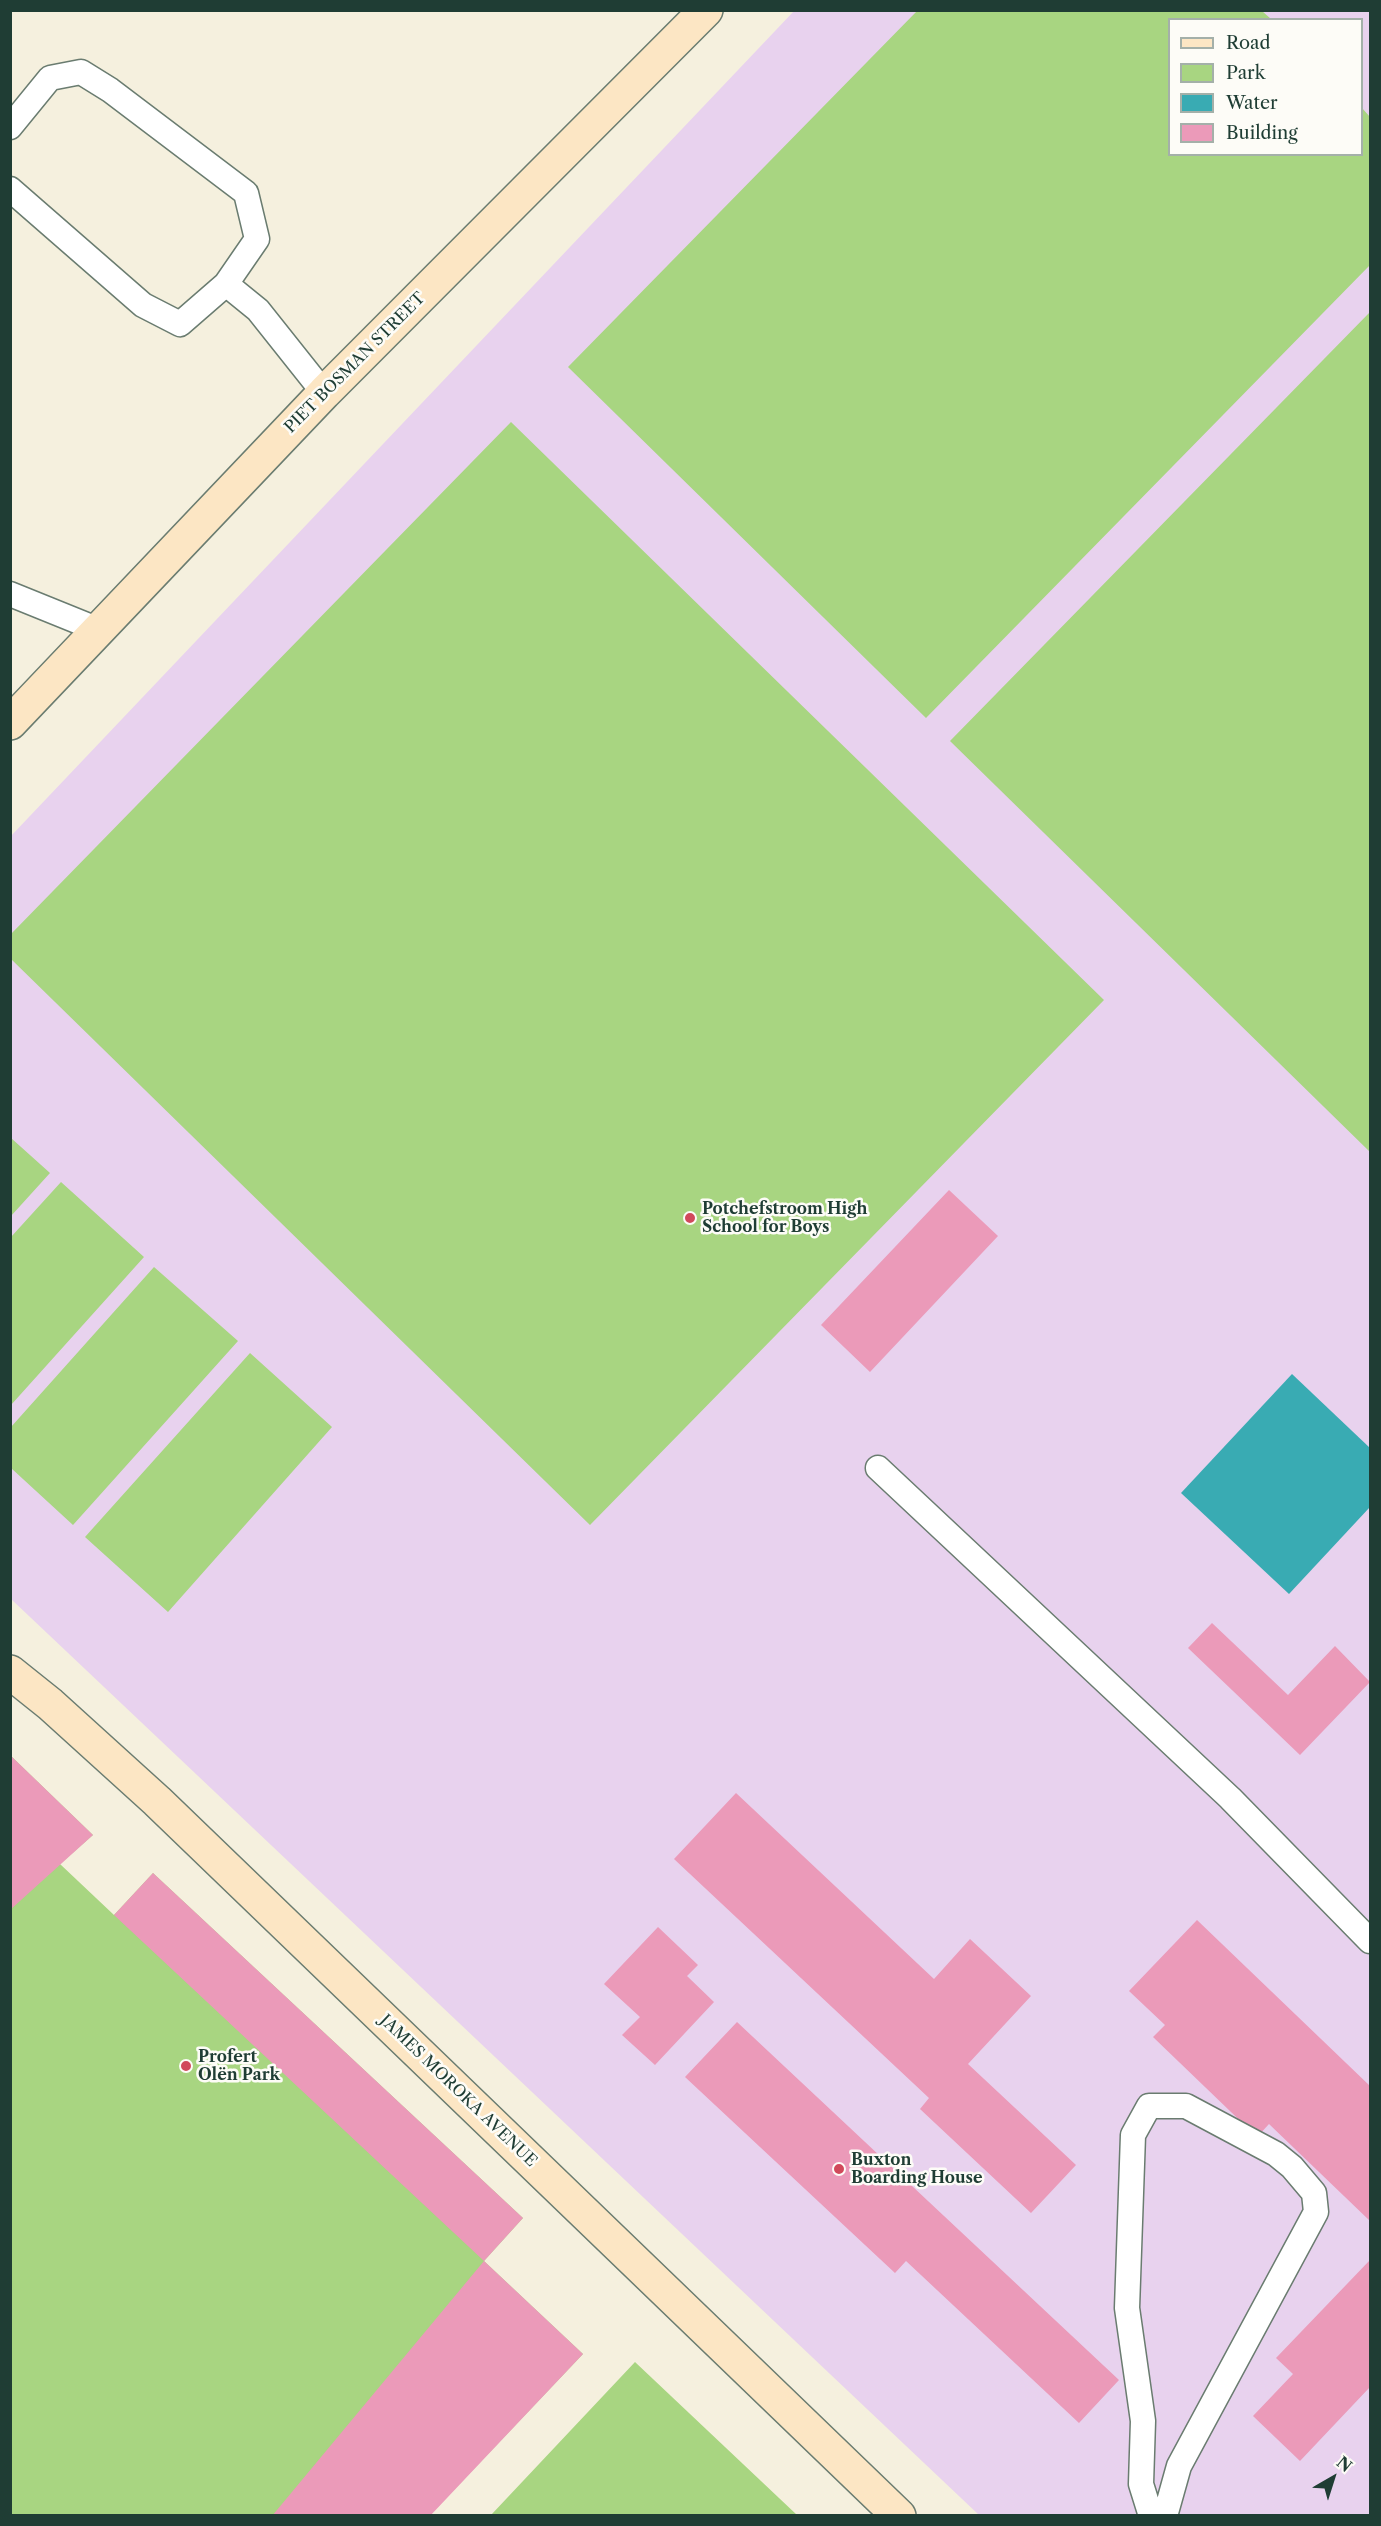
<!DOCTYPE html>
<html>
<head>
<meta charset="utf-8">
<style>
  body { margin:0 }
  #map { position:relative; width:1381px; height:2526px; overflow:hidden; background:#f5f0de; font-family:"Libre Caslon Text",serif }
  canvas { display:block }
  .frame { position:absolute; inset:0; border:12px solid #1f3d34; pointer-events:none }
  .legend { position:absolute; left:1168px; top:18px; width:195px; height:138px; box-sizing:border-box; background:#fdfcf7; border:2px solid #a4b0a9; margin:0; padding:8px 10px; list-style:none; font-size:18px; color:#1f3d34 }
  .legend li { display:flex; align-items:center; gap:12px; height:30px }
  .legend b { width:30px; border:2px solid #a4b0a9 }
  .north { position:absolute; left:1303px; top:2448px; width:60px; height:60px; -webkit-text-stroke:4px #fdfcf7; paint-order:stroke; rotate:39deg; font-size:16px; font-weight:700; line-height:24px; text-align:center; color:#1f3d34 }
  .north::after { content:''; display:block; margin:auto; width:21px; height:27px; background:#1f3d34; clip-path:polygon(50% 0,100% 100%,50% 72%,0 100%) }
</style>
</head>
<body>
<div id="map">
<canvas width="1381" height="2526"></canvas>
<div class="frame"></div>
<ul class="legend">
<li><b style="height:8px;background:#fce6c4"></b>Road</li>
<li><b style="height:16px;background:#a8d581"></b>Park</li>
<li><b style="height:16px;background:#39abb3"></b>Water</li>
<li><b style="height:16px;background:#eb9ab9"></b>Building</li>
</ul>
<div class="north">N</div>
</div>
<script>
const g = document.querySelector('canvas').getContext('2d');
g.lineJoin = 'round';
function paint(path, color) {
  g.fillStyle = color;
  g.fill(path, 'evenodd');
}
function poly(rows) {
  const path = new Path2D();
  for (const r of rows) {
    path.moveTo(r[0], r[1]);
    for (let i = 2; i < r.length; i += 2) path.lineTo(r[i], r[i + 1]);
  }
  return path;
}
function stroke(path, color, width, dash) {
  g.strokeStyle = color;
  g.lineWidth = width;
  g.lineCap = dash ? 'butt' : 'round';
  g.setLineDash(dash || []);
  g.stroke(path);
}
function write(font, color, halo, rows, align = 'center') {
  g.font = font + ' "Libre Caslon Text",serif';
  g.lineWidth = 5;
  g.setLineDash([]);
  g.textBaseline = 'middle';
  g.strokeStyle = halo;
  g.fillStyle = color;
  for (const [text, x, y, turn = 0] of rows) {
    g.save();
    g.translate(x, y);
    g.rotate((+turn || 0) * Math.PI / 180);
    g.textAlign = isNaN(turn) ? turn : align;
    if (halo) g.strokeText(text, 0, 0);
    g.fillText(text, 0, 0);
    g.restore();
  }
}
paint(poly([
  [794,11,1370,11,1370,2515,979,2515,11,1599,10,837],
  [1170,20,1362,20,1362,154,1170,154]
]), '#e8d2ee');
paint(poly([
  [917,11,1262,11,1271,19,1170,20,1170,154,1362,154,1362,108,1370,117,1370,265,926,718,568,367],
  [1370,312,1370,1152,950,741],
  [511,422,1104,1000,590,1525,11,959,11,934],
  [11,1138,50,1173,11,1216],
  [61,1182,144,1257,11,1405,11,1237],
  [154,1267,238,1341,73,1525,11,1468,11,1427],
  [250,1353,332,1427,168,1612,85,1537],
  [10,1755,93,1835,60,1864,114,1915,153,1873,523,2218,484,2261,583,2354,430,2515,11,2515],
  [635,2362,797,2515,491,2515]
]), '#a8d581');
paint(poly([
  [1292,1374,1370,1448,1370,1507,1289,1594,1181,1493]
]), '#39abb3');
paint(poly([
  [949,1190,998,1236,870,1372,821,1325],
  [1212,1623,1288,1695,1335,1646,1370,1682,1300,1755,1188,1648],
  [10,1755,93,1835,10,1910],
  [736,1793,934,1979,970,1939,1031,1996,968,2064,1076,2165,1031,2213,920,2109,929,2098,674,1859],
  [153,1873,523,2218,484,2261,114,1915],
  [1197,1920,1370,2086,1370,2221,1269,2124,1257,2137,1153,2037,1165,2025,1129,1991],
  [658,1927,698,1965,687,1976,714,2002,655,2065,622,2035,640,2017,604,1984],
  [737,2022,1119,2380,1079,2423,906,2261,895,2273,685,2077],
  [1370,2260,1370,2387,1300,2461,1253,2416,1293,2374,1276,2358],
  [484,2261,583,2354,430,2516,272,2516]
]), '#eb9ab9');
const lane = poly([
  [10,127,50,78,81,72,110,90,246,193,257,239,226,284,180,324,143,305,10,189],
  [226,284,258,310,324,393],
  [10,594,99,630],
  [878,1468,1230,1798,1370,1941],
  [1151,2516,1141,2484,1143,2421,1127,2308,1133,2135,1149,2106,1186,2106,1276,2154,1292,2167,1314,2193,1316,2212,1179,2466,1165,2516]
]);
const secondary = poly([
  [10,723,324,393,706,10],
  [10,1672,50,1704,157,1801,899,2516]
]);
stroke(lane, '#6a7c70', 27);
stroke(secondary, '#6a7c70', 36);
stroke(lane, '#fff', 24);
stroke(secondary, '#fce6c4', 33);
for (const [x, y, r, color] of [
  [690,1218,6,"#d1495b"],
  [186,2066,6,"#d1495b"],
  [839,2169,6,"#d1495b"]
]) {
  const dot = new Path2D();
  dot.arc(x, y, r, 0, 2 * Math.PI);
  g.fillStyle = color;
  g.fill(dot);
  stroke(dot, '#fdfcf7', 2);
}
write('16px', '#1f3d34', '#fdfcf7', [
  ["PIET BOSMAN STREET",355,363,-45],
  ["JAMES MOROKA AVENUE",458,2091,44]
]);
write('bold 16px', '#1f3d34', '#fdfcf7', [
  ["Potchefstroom High",702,1209],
  ["School for Boys",702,1227],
  ["Profert",198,2057],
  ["Olën Park",198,2075],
  ["Buxton",851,2160],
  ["Boarding House",851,2178]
], 'left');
</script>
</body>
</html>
